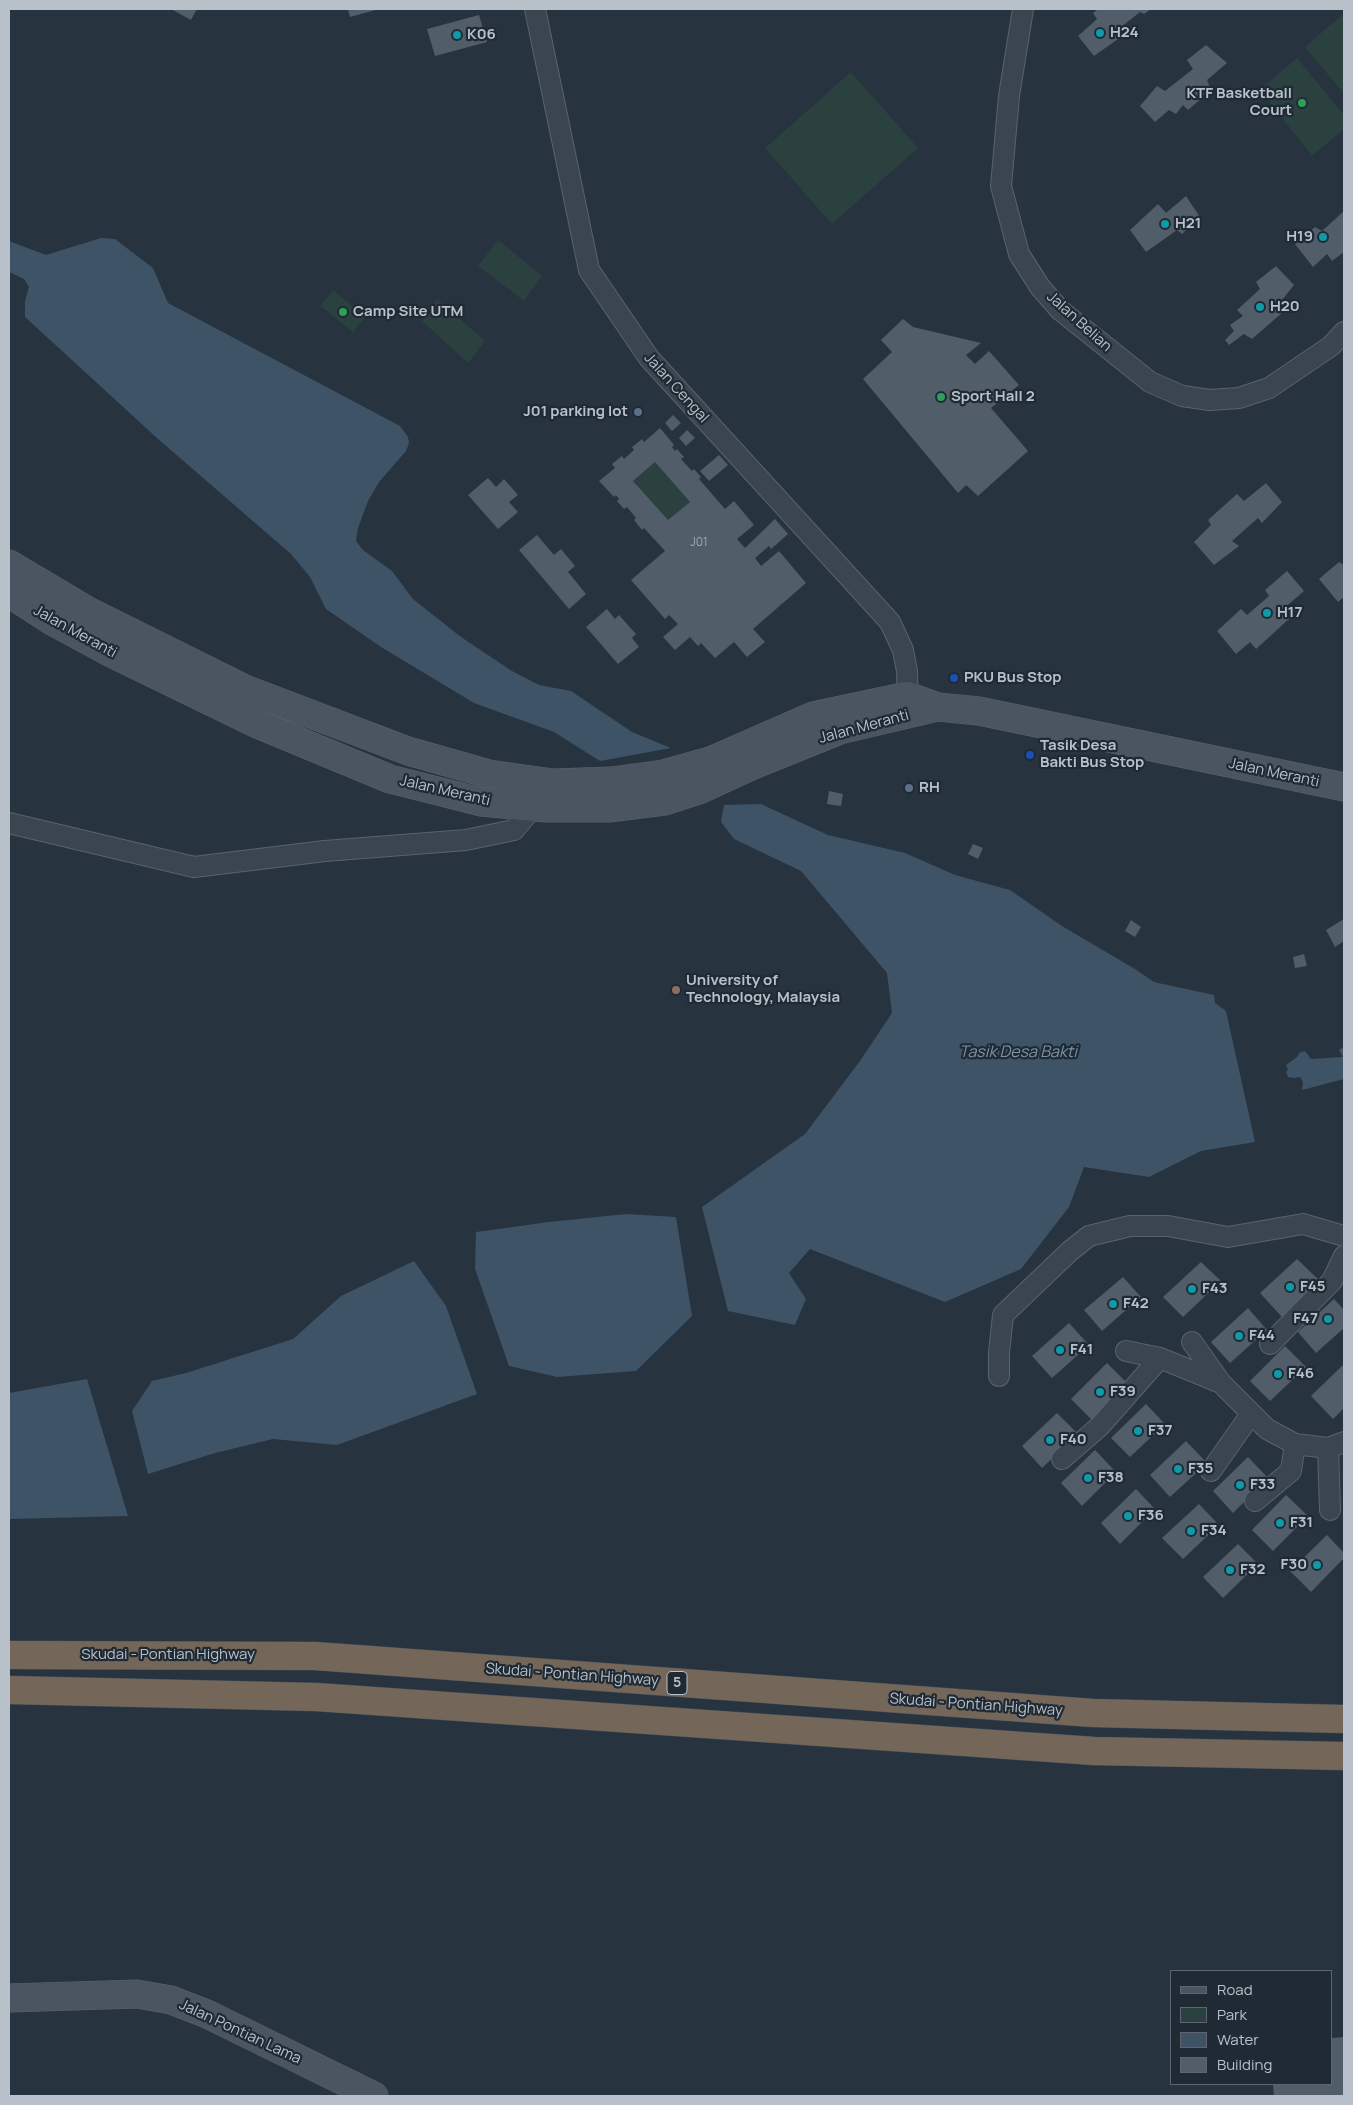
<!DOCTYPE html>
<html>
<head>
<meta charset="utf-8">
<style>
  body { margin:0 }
  #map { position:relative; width:1353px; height:2105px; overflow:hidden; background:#27333e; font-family:Manrope,sans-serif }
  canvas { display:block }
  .frame { position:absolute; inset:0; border:10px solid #b8c0c9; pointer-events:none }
  .legend { position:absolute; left:1170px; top:1970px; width:162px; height:115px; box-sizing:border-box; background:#202a34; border:1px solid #5d6670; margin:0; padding:6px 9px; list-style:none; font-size:15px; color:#b8c0c9 }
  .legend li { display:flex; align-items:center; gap:10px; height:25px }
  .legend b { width:25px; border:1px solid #5d6670 }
</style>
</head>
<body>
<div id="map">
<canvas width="1353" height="2105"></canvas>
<div class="frame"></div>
<ul class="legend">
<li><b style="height:6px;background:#4a5561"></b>Road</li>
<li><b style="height:14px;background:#2a4140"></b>Park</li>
<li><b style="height:14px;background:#3e5366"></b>Water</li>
<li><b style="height:14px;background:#515e69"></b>Building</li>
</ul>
</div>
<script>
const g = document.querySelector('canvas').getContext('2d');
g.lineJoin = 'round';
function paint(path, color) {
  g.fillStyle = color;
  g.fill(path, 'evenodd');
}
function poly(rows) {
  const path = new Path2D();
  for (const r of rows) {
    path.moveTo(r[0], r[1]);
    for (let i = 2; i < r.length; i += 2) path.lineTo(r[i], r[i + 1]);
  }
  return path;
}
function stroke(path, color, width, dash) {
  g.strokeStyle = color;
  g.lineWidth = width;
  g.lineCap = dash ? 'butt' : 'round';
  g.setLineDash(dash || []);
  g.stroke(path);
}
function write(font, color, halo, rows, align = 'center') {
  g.font = font + ' Manrope,sans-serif';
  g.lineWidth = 4.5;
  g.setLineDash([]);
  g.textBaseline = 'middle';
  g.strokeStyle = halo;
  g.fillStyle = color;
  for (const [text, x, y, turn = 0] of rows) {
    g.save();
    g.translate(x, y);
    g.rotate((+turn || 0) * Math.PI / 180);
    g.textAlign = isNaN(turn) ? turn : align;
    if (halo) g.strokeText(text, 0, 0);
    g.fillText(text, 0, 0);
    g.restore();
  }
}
paint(poly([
  [1344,13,1344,94,1305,47],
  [1297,58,1344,115,1344,129,1312,156,1260,90],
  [851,72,918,148,832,224,765,148],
  [498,240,542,276,524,301,478,266],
  [333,290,365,317,353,332,320,306],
  [437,299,485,341,468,363,422,321],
  [655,462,690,502,668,520,633,481]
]), '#2a4140');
paint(poly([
  [101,238,115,239,153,268,168,303,400,426,408,437,409,443,406,451,379,482,368,501,358,528,356,541,363,550,392,571,413,599,461,637,512,671,539,685,571,691,632,732,671,748,600,761,554,732,474,703,381,647,326,609,310,577,291,554,158,439,25,317,25,301,29,287,24,279,9,272,9,241,46,255],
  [761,804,828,835,905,853,955,875,1010,890,1062,926,1135,969,1154,982,1214,995,1215,1003,1226,1011,1255,1142,1201,1151,1149,1177,1084,1167,1069,1207,1021,1269,945,1302,810,1249,789,1273,806,1299,795,1325,728,1311,702,1207,805,1134,860,1061,892,1013,887,973,801,871,734,839,721,822,724,805],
  [1344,1047,1344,1079,1302,1090,1303,1082,1300,1077,1294,1078,1288,1077,1286,1072,1288,1070,1286,1065,1297,1057,1299,1053,1305,1051,1311,1059,1343,1057,1339,1050],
  [626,1214,676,1217,692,1316,636,1371,557,1377,509,1366,475,1269,476,1232,549,1222],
  [414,1261,446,1306,477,1394,337,1445,273,1439,215,1453,148,1474,132,1411,152,1381,186,1373,293,1339,341,1296],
  [87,1379,128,1516,9,1519,9,1393]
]), '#3e5366');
paint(poly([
  [171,9,197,9,191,20],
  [348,9,379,9,350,17],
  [1098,9,1151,9,1144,14,1140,12,1116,31,1121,37,1094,56,1078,36,1097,19,1093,13],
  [479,15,487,42,435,56,427,29],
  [1206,45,1227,63,1207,80,1211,90,1188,110,1183,105,1176,114,1169,110,1155,122,1140,106,1157,86,1165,91,1193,69,1187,60],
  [1186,196,1200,217,1182,234,1177,230,1146,252,1130,230,1158,204,1166,213],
  [1344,211,1344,252,1332,261,1327,254,1313,267,1295,244,1315,227,1322,231],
  [1276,266,1294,285,1278,305,1283,312,1252,339,1244,334,1229,345,1225,340,1234,331,1230,325,1243,316,1237,310,1260,289,1256,282],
  [903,319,913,327,981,343,966,355,975,364,989,351,1019,385,991,408,1028,451,978,496,966,485,958,493,863,379,892,352,881,340],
  [673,415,681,423,672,431,665,423],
  [660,428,674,445,672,447,675,451,677,449,684,457,681,459,692,471,694,469,701,477,699,479,725,509,734,501,754,525,737,539,745,548,775,519,788,534,771,549,769,546,755,558,761,566,779,551,806,583,753,629,765,642,747,657,734,642,715,658,701,643,698,646,690,637,675,650,663,637,678,624,669,615,665,619,631,580,665,551,644,528,642,530,634,520,636,518,627,507,624,509,617,501,619,499,616,495,614,497,599,481,615,468,612,464,622,456,624,459,634,450,632,447,642,439,644,442],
  [655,462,690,502,668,520,633,481],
  [687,430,695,438,686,446,679,438],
  [719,455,728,465,709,481,700,471],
  [488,478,496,487,504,479,518,495,509,502,518,512,498,529,468,495],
  [1266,483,1282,502,1262,523,1258,518,1232,541,1239,546,1214,565,1194,542,1211,525,1208,520,1237,494,1244,501],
  [537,535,554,555,561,549,575,566,568,572,586,594,569,609,519,550],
  [1339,562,1344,565,1344,597,1338,602,1319,579],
  [1287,571,1304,591,1282,610,1289,619,1256,649,1250,642,1236,654,1217,631,1241,609,1247,615,1269,596,1265,590],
  [607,609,615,619,619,615,636,634,632,638,639,647,618,664,586,627],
  [829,791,843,794,841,806,827,804],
  [973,844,983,848,978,859,968,854],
  [1344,919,1344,941,1335,947,1326,930],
  [1131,920,1141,927,1135,937,1125,931],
  [1304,954,1307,966,1295,968,1293,957],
  [1297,1259,1320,1281,1282,1317,1260,1293],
  [1201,1262,1221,1281,1183,1317,1163,1297],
  [1123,1277,1141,1297,1102,1331,1084,1310],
  [1334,1299,1344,1310,1344,1328,1316,1353,1298,1332],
  [1248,1308,1267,1330,1230,1363,1211,1342],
  [1069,1323,1089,1345,1052,1378,1032,1356],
  [1285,1346,1306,1367,1270,1401,1250,1381],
  [1107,1363,1129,1385,1092,1420,1071,1399],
  [1344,1364,1344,1408,1333,1419,1311,1396],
  [1146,1404,1165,1424,1130,1457,1111,1438],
  [1057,1413,1078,1434,1042,1468,1022,1446],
  [1186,1441,1207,1463,1170,1497,1150,1475],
  [1095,1450,1116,1472,1082,1506,1061,1483],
  [1248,1457,1268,1478,1233,1513,1213,1491],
  [1136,1489,1155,1509,1120,1544,1101,1523],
  [1286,1495,1308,1516,1273,1551,1252,1530],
  [1199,1504,1219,1525,1183,1559,1162,1538],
  [1327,1535,1344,1553,1344,1558,1311,1592,1290,1571],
  [1238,1544,1258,1564,1223,1598,1203,1577],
  [1344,2037,1344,2096,1274,2096,1273,2084,1332,2084,1332,2038]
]), '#515e69');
const street = poly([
  [535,9,589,270,649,358,890,622,903,650,907,671,908,708],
  [1023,9,1009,96,1001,186,1019,254,1040,287,1060,310,1150,382,1182,396,1210,400,1239,398,1269,388,1331,346,1344,332],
  [9,823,194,867,325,851,466,840,514,830,534,806],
  [1192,1342,1221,1383,1267,1429,1295,1444,1328,1448,1344,1442],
  [1270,1344,1332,1281,1344,1256],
  [1126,1351,1160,1358,1221,1383],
  [999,1376,999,1353,1003,1315,1070,1251,1089,1236,1130,1226,1168,1226,1228,1237,1303,1224,1344,1236],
  [1328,1448,1330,1510],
  [1062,1459,1100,1426,1160,1358],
  [1211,1471,1251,1414],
  [1255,1501,1291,1471,1295,1444]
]);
const secondary = poly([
  [9,564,88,611,245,689,408,751,489,774,553,783,612,781,663,774,710,761,813,716,907,696,938,707,979,711,1344,787],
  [9,593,52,621,111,653,255,723,390,779,481,802,546,808,609,808,665,801,699,790,751,766,840,730,938,707],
  [9,1998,137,1994,171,2000,207,2014,374,2096]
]);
const highway = poly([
  [9,1655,315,1656,1093,1713,1344,1719],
  [9,1690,316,1697,1094,1751,1344,1756]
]);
stroke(street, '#59636c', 22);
stroke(secondary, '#59636c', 29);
stroke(highway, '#465059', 29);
stroke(street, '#3b454f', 20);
stroke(secondary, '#4a5561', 28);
stroke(highway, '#746759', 28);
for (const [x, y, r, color] of [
  [1100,33,5,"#0f9aa8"],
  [457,35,5,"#0f9aa8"],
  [1302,103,5,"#2e9e5b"],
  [1165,224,5,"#0f9aa8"],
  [1323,237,5,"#0f9aa8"],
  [1260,307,5,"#0f9aa8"],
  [343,312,5,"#2e9e5b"],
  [941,397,5,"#2e9e5b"],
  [638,412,5,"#5c6f8a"],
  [1267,613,5,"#0f9aa8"],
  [954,678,5,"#1a4fb4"],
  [1030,755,5,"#1a4fb4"],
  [909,788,5,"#5c6f8a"],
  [676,990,5,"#8d6e63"],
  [1290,1287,5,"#0f9aa8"],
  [1192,1289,5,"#0f9aa8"],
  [1113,1304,5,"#0f9aa8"],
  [1328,1319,5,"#0f9aa8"],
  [1239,1336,5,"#0f9aa8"],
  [1060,1350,5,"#0f9aa8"],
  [1278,1374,5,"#0f9aa8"],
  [1100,1392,5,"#0f9aa8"],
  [1138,1431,5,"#0f9aa8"],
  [1050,1440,5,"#0f9aa8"],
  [1178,1469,5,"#0f9aa8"],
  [1088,1478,5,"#0f9aa8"],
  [1240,1485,5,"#0f9aa8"],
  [1128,1516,5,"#0f9aa8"],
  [1280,1523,5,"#0f9aa8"],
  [1191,1531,5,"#0f9aa8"],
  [1317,1565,5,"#0f9aa8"],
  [1230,1570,5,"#0f9aa8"]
]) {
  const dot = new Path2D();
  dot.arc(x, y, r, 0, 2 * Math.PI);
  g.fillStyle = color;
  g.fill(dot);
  stroke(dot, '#202a34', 2);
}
write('12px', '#9ea8b1', null, [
  ["J01",699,543]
]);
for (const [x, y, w] of [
  [677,1683,20]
]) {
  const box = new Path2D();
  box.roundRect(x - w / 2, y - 11.5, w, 23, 4);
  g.fillStyle = '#202a34';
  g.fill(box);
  stroke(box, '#b8c0c9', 1);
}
write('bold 14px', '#b8c0c9', null, [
  ["5",677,1683]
]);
write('bold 15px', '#b8c0c9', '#202a34', [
  ["H24",1110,33],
  ["K06",467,35],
  ["KTF Basketball",1292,94,"right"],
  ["Court",1292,111,"right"],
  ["H21",1175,224],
  ["H19",1313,237,"right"],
  ["H20",1270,307],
  ["Camp Site UTM",353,312],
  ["Sport Hall 2",951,397],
  ["J01 parking lot",628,412,"right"],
  ["H17",1277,613],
  ["PKU Bus Stop",964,678],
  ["Tasik Desa",1040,746],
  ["Bakti Bus Stop",1040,763],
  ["RH",919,788],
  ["University of",686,981],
  ["Technology, Malaysia",686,998],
  ["F45",1300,1287],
  ["F43",1202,1289],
  ["F42",1123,1304],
  ["F47",1318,1319,"right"],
  ["F44",1249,1336],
  ["F41",1070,1350],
  ["F46",1288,1374],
  ["F39",1110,1392],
  ["F37",1148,1431],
  ["F40",1060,1440],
  ["F35",1188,1469],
  ["F38",1098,1478],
  ["F33",1250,1485],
  ["F36",1138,1516],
  ["F31",1290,1523],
  ["F34",1201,1531],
  ["F30",1307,1565,"right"],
  ["F32",1240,1570]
], 'left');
write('15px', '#b8c0c9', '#202a34', [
  ["Jalan Belian",1079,322,42],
  ["Jalan Cengal",676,388,48],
  ["Jalan Meranti",75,632,29],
  ["Jalan Meranti",864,727,-15],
  ["Jalan Meranti",1274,773,12],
  ["Jalan Meranti",445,791,13],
  ["Skudai - Pontian Highway",168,1655],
  ["Skudai - Pontian Highway",572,1675,4],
  ["Skudai - Pontian Highway",976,1705,4],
  ["Jalan Pontian Lama",240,2032,25]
]);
write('italic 16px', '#7a94aa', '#202a34', [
  ["Tasik Desa Bakti",1018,1053]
]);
</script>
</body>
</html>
